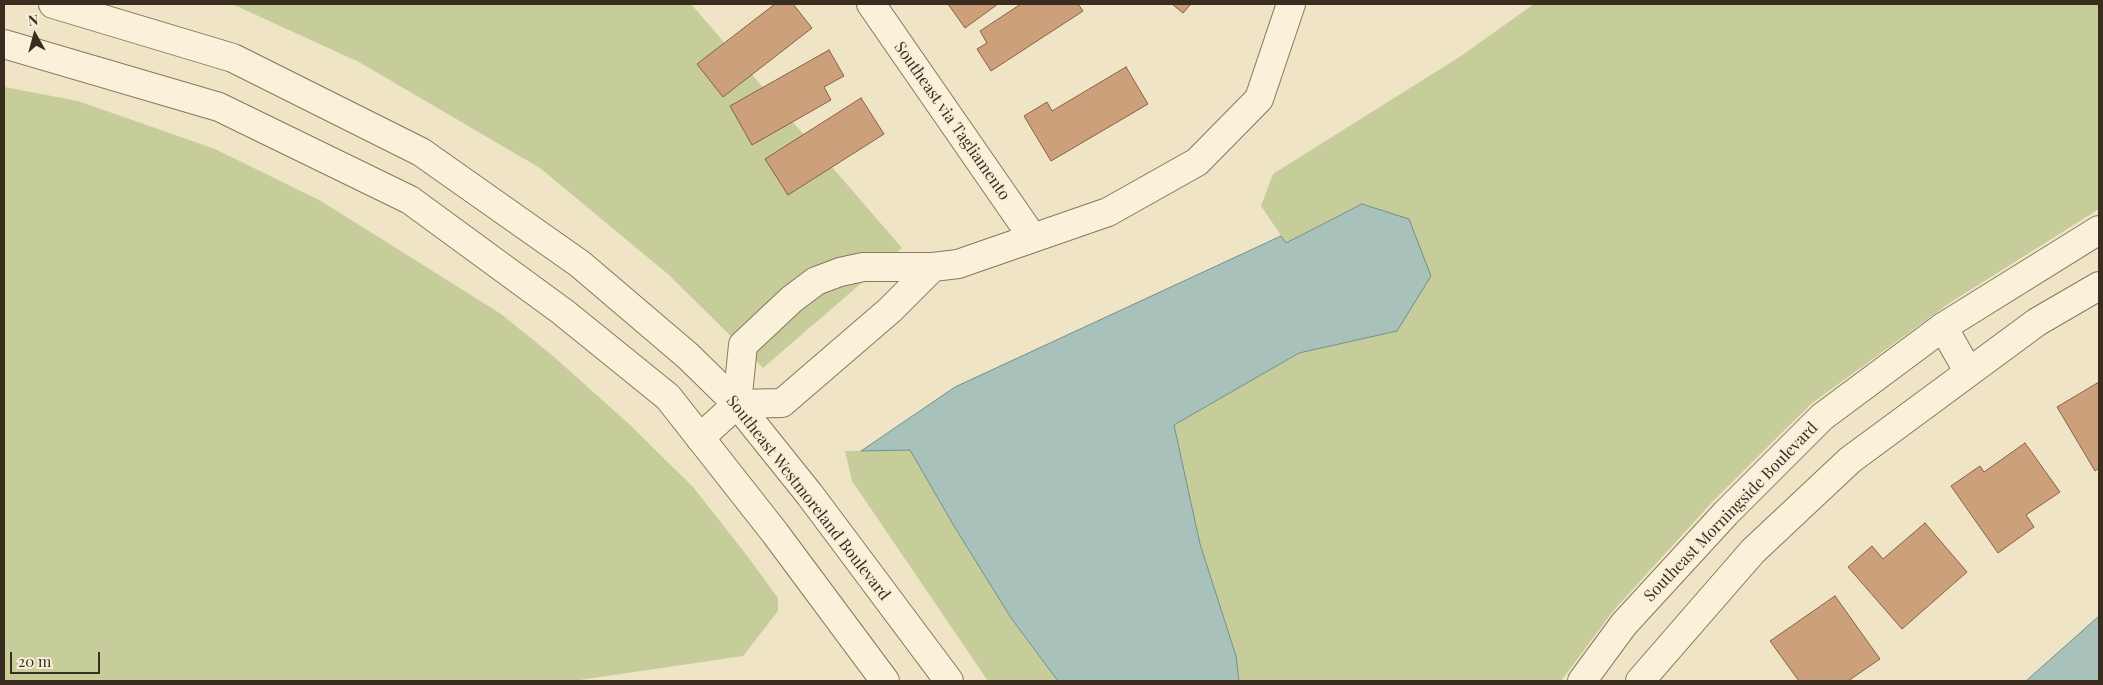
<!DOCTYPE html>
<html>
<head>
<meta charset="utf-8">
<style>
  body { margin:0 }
  #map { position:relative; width:2103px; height:685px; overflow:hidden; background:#efe4c6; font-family:"Playfair Display",serif }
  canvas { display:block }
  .frame { position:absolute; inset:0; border:5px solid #3a2d1f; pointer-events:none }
  .north { position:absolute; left:10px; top:10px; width:50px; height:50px; -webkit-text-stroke:4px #f6eed6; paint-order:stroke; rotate:353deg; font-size:14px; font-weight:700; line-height:20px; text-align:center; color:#3a2d1f }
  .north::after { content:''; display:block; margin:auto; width:18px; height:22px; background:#3a2d1f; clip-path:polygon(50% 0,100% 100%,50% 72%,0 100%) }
  .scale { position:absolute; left:10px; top:652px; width:90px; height:22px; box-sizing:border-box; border:2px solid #3a2d1f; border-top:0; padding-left:6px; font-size:15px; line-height:18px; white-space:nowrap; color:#3a2d1f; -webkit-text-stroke:4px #f6eed6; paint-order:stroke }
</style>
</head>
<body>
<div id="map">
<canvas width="2103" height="685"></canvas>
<div class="frame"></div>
<div class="north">N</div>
<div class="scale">20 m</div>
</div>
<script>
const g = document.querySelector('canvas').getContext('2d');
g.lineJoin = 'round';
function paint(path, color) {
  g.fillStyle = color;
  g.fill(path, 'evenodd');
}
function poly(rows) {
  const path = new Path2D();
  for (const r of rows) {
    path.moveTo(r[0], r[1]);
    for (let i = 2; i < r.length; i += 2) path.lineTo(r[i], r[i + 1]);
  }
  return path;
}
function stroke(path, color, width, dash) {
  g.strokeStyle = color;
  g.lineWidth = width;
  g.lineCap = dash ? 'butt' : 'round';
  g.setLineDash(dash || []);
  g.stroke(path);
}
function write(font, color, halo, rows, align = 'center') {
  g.font = font + ' "Playfair Display",serif';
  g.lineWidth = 4;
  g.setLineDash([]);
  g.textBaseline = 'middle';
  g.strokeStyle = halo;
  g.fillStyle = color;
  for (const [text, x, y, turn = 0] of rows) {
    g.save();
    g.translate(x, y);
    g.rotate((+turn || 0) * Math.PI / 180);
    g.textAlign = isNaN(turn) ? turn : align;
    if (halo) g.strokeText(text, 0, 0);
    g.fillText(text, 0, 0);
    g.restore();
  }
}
paint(poly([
  [232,4,691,4,902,248,763,368,669,275,540,168,359,62],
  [1534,4,2099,4,2099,209,1948,304,1811,404,1714,500,1613,611,1561,681,1239,681,1236,656,1200,544,1174,425,1299,353,1397,331,1362,204,1286,243,1261,206,1273,174,1461,56],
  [4,87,78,101,215,149,321,201,501,314,553,356,629,424,693,487,748,557,778,598,778,611,743,656,573,681,4,681],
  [910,450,954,526,1011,618,1058,681,988,681,852,481,845,451]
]), '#c6cd9a');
const water = poly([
  [1362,204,1409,219,1431,276,1397,331,1299,353,1174,425,1200,544,1236,656,1239,681,1058,681,1011,618,954,526,910,450,861,451,955,387,1281,236,1286,243,1362,204],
  [2099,616,2099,681,2026,681,2099,616]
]);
paint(water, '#a8c2bb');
stroke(water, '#6e9189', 1);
const building = poly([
  [775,4,793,4,812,28,723,97,697,64,775,4],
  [948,4,998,4,965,28,948,4],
  [1021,4,1078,4,1083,11,991,71,977,49,987,43,980,31,1021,4],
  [1172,4,1191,4,1183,13,1172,4],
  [829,50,844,76,824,87,831,100,752,145,730,106,829,50],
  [1126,67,1148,104,1051,161,1024,116,1047,102,1052,111,1126,67],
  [861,98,884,134,788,195,765,159,861,98],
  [2099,382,2099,468,2095,471,2057,407,2099,382],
  [2025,443,2060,492,2026,515,2034,527,1998,553,1951,486,1980,466,1984,472,2025,443],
  [1925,523,1967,572,1902,629,1848,567,1872,546,1883,559,1925,523],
  [1835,596,1880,659,1848,681,1799,681,1770,641,1835,596]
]);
paint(building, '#cda07c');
stroke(building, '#896041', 1);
const minor = poly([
  [871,4,1033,238],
  [1943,327,1968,371],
  [737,404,743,345,792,299,816,281,840,272,863,267,933,267,958,264,1108,212,1197,162,1259,99,1291,4],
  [700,438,737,404,782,403,890,310,933,267]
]);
const tertiary = poly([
  [53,4,233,58,421,152,580,264,688,356,737,404,810,495,949,681],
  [4,44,219,107,410,200,563,312,668,397,775,533,885,681],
  [1582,681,1624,624,1726,513,1822,417,1943,327,2099,230],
  [1640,681,1753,551,1850,460,2037,322,2099,286]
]);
stroke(minor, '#8a765c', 30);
stroke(tertiary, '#8a765c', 30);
stroke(minor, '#f9f1da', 28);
stroke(tertiary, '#f9f1da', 28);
write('16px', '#3a2d1f', '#f6eed6', [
  ["Southeast via Tagliamento",952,121,55],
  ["Southeast Westmoreland Boulevard",808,498,52],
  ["Southeast Morningside Boulevard",1731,512,-46]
]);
</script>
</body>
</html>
